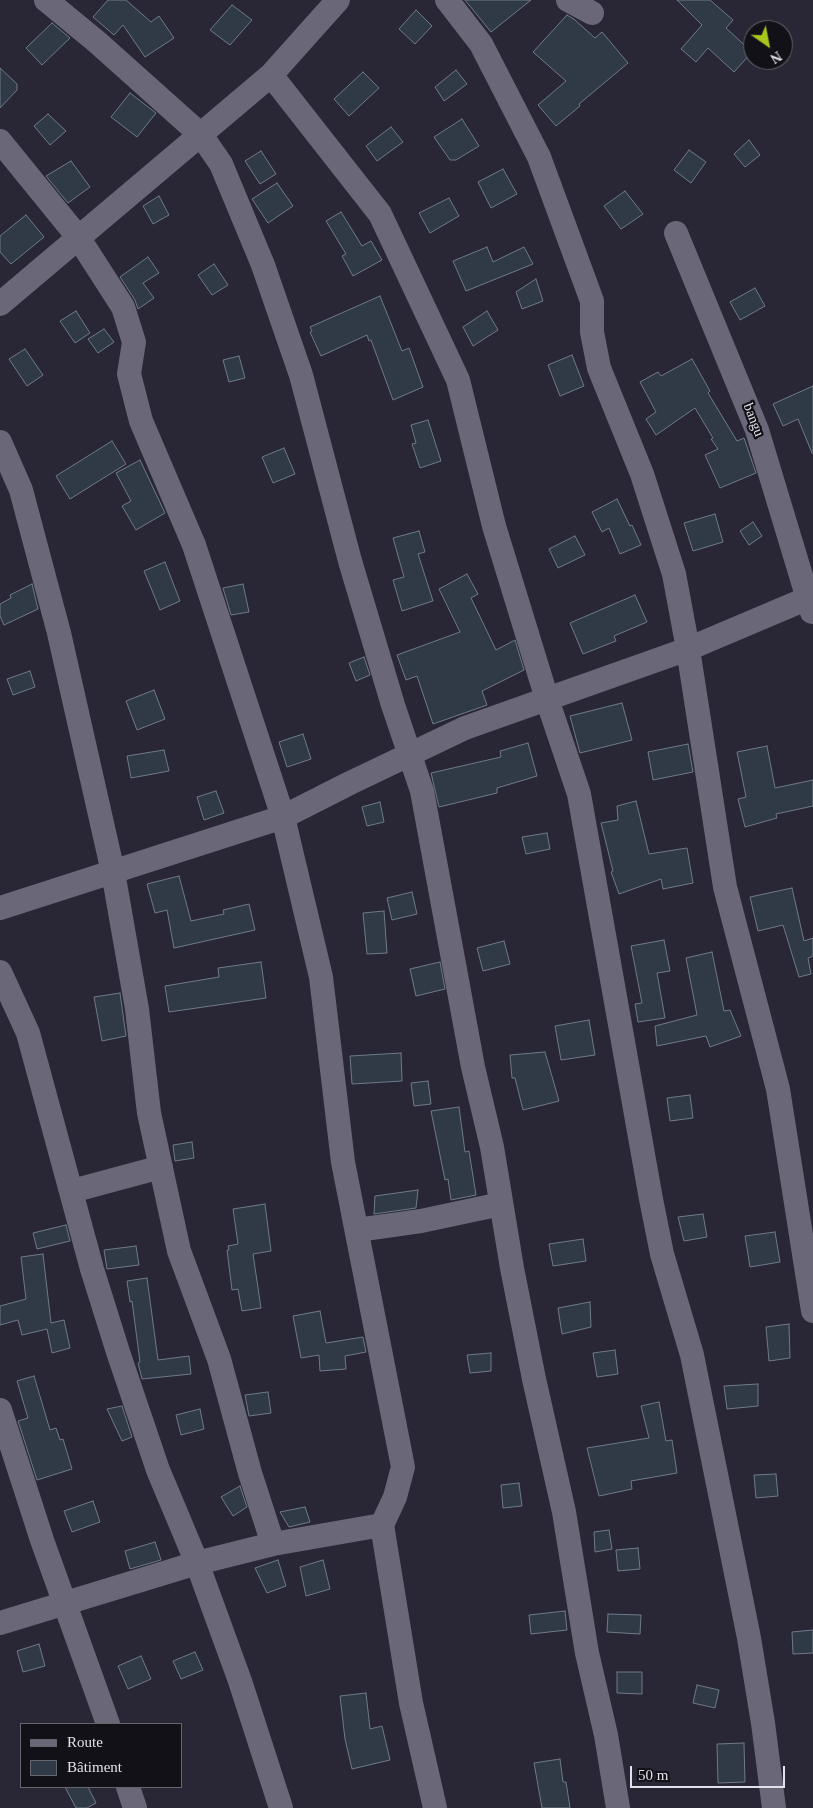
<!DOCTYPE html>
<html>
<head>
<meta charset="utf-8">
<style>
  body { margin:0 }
  #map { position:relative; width:813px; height:1808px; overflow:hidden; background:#292736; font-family:"Times New Roman",serif }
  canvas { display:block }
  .legend { position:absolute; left:20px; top:1723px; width:162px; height:65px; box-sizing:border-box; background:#121118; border:1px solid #65656c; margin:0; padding:6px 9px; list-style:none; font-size:15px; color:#e2e2eb }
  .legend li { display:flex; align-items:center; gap:10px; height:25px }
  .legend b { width:25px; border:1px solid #65656c }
  .north { position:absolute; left:743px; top:20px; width:50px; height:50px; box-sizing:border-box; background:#121118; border:1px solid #65656c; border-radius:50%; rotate:147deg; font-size:14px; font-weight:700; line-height:20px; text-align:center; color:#e2e2eb }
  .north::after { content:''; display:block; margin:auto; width:18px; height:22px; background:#a8c71c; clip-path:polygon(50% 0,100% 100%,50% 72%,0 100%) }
  .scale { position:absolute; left:630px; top:1766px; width:155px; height:22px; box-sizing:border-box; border:2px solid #e2e2eb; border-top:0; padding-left:6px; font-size:15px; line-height:18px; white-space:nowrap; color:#e2e2eb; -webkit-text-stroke:4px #121118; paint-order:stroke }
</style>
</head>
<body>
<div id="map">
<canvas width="813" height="1808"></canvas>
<ul class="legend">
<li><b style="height:6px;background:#696778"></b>Route</li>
<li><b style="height:14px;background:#303a47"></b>Bâtiment</li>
</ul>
<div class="north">N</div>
<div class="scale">50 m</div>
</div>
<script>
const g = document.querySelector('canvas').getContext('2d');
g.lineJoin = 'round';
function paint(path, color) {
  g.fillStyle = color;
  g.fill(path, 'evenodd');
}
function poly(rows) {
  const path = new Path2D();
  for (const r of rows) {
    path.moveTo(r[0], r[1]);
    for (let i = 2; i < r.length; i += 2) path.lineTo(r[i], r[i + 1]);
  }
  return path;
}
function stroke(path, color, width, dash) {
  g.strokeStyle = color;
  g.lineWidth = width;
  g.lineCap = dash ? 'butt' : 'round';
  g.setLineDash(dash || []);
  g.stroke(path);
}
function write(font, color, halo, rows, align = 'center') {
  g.font = font + ' "Times New Roman",serif';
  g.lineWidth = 4.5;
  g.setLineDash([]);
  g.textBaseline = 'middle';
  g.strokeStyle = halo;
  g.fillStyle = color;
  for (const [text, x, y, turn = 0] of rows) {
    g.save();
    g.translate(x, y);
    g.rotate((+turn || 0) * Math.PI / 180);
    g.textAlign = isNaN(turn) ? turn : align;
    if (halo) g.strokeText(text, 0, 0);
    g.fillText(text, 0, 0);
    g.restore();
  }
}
const building = poly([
  [108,0,126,0,151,22,159,16,174,38,145,57,123,25,114,35,93,17,108,0],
  [465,0,531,0,491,32,465,0],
  [677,0,710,0,733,20,726,28,752,52,734,72,708,48,696,62,681,49,702,25,677,0],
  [232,5,252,20,230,45,210,30,232,5],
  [416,10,432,26,415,44,399,29,416,10],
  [567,15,575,20,595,38,602,32,628,63,579,104,580,106,556,126,538,105,566,81,533,52,567,15],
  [52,23,70,38,42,65,26,48,52,23],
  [0,68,17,84,17,90,0,108,0,68],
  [456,70,467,84,444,101,435,87,456,70],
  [363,72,379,88,349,116,334,99,363,72],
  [130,93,156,113,137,137,111,117,130,93],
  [48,114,66,131,50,145,34,126,48,114],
  [462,119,479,146,456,160,450,160,434,137,462,119],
  [391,127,403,142,377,161,366,146,391,127],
  [749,140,760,155,745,167,734,154,749,140],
  [689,150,706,162,691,183,674,170,689,150],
  [261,151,276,174,260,184,245,161,261,151],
  [71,161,90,187,68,203,46,176,71,161],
  [503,169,517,194,491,208,478,182,503,169],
  [277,183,293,206,268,223,252,199,277,183],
  [625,191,643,214,621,229,604,206,625,191],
  [159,196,169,215,153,224,143,206,159,196],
  [449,198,459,216,430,233,419,213,449,198],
  [341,212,362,246,371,241,382,260,353,276,342,256,346,254,326,221,341,212],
  [26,215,44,237,11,264,0,252,0,236,26,215],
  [487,247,493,262,524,247,533,264,466,291,453,261,487,247],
  [148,257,159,273,143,283,154,298,138,309,135,300,120,277,148,257],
  [214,264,228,285,212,295,198,275,214,264],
  [536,279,543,301,522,309,516,292,536,279],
  [755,288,765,306,740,320,730,302,755,288],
  [380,296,402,351,409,348,423,387,393,400,371,340,369,341,367,335,321,356,310,332,312,331,310,327,380,296],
  [76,311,90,333,75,343,60,321,76,311],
  [487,311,498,330,473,346,463,327,487,311],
  [104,329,114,342,98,353,88,339,104,329],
  [25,349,43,375,27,386,9,359,25,349],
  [572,355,584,386,560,396,548,365,572,355],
  [239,356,245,378,229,382,223,360,239,356],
  [692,359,710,391,708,393,737,441,744,438,756,473,720,488,705,455,718,449,711,439,713,438,695,408,656,435,646,419,656,412,640,382,658,372,661,376,692,359],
  [813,386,813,453,812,453,798,419,783,426,773,404,813,386],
  [428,420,441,461,420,468,412,444,416,443,411,425,428,420],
  [112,441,126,464,70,499,56,476,112,441],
  [284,448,295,474,273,483,262,457,284,448],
  [140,460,165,513,136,530,122,506,131,501,116,473,140,460],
  [617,499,630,526,632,525,641,545,620,554,609,528,602,532,592,512,617,499],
  [715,514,723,542,693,551,684,523,715,514],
  [753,522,762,536,749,545,740,531,753,522],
  [419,531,425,552,418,554,433,601,402,611,393,580,404,577,393,538,419,531],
  [575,536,585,555,558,568,549,549,575,536],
  [165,562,180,601,160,610,144,571,165,562],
  [467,574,478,594,471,598,496,650,515,640,524,670,482,691,487,705,433,724,417,676,406,680,397,655,460,632,439,589,467,574],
  [32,584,38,609,4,625,0,616,0,604,11,598,10,595,32,584],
  [243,584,249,612,231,615,223,588,243,584],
  [635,595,647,622,614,636,616,641,583,654,570,623,635,595],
  [364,657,370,675,356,681,349,663,364,657],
  [30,671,35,687,13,695,7,679,30,671],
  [154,690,165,719,137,730,126,701,154,690],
  [622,703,632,740,580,753,570,716,622,703],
  [303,734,311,759,287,767,279,742,303,734],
  [528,743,537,776,497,788,497,793,439,807,431,773,501,757,500,751,528,743],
  [688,744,693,772,653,780,648,752,688,744],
  [767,746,775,788,813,780,813,806,776,814,777,818,745,827,738,799,746,797,737,752,767,746],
  [164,750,169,771,131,778,127,756,164,750],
  [216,791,224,813,204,820,197,797,216,791],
  [636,801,649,854,687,848,693,883,663,889,661,879,619,894,611,872,613,871,601,823,618,820,617,806,636,801],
  [380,802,384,822,367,826,362,807,380,802],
  [547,833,550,849,526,854,522,837,547,833],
  [179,876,191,921,224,914,223,910,249,904,255,930,174,948,167,910,155,913,147,884,179,876],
  [792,888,804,941,813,938,813,956,808,958,811,974,799,977,783,925,758,931,750,897,792,888],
  [412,892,417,914,392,920,387,898,412,892],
  [384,911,387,953,367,954,363,913,384,911],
  [664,940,670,971,657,973,665,1018,638,1022,635,1004,642,1003,631,946,664,940],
  [504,941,510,964,483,971,477,948,504,941],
  [712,952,724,1011,730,1010,741,1036,710,1047,706,1036,657,1046,655,1026,697,1015,686,958,712,952],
  [261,962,266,998,169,1012,165,986,219,977,218,968,261,962],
  [440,962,445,989,416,996,410,969,440,962],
  [120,993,126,1036,102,1041,94,997,120,993],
  [589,1020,595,1055,561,1060,555,1026,589,1020],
  [545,1052,559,1101,523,1110,515,1078,512,1078,510,1055,545,1052],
  [401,1053,402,1081,352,1084,350,1056,401,1053],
  [428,1081,431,1104,414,1106,411,1083,428,1081],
  [690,1095,693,1118,670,1121,667,1098,690,1095],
  [459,1107,465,1152,469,1151,476,1195,451,1200,448,1179,445,1180,431,1111,459,1107],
  [192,1142,194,1158,175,1161,173,1145,192,1142],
  [418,1190,416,1208,374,1214,375,1196,418,1190],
  [265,1204,271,1251,253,1254,261,1308,242,1311,238,1289,232,1290,227,1250,229,1250,228,1246,238,1244,233,1209,265,1204],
  [703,1214,707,1237,684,1241,678,1217,703,1214],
  [66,1225,70,1241,37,1249,33,1233,66,1225],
  [775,1232,780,1262,750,1267,745,1236,775,1232],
  [583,1239,586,1261,553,1266,549,1244,583,1239],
  [136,1246,139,1265,107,1269,104,1250,136,1246],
  [43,1254,51,1323,64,1320,70,1348,52,1353,47,1329,22,1335,18,1320,0,1325,0,1306,26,1299,21,1257,43,1254],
  [147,1278,158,1360,189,1356,191,1374,142,1379,138,1363,140,1362,132,1301,130,1302,127,1281,147,1278],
  [590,1302,591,1327,562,1334,558,1308,590,1302],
  [320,1311,326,1343,363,1337,366,1352,345,1356,346,1369,320,1371,319,1355,301,1358,293,1316,320,1311],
  [789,1324,790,1358,769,1361,766,1327,789,1324],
  [615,1350,618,1374,597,1377,593,1353,615,1350],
  [491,1353,491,1371,470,1373,467,1355,491,1353],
  [34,1376,50,1430,56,1428,60,1440,63,1439,72,1469,37,1480,18,1421,28,1418,17,1381,34,1376],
  [758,1384,758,1406,727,1409,724,1386,758,1384],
  [268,1392,271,1413,249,1416,245,1395,268,1392],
  [659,1402,666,1441,672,1440,677,1473,631,1481,632,1489,599,1496,587,1448,649,1438,641,1406,659,1402],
  [122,1406,132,1437,122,1441,107,1409,122,1406],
  [200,1409,204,1429,181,1435,176,1415,200,1409],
  [776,1474,778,1496,756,1498,754,1475,776,1474],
  [519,1483,522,1506,503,1508,501,1485,519,1483],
  [240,1486,247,1507,233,1516,221,1497,240,1486],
  [93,1501,100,1522,72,1532,64,1511,93,1501],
  [305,1507,310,1522,289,1527,280,1512,305,1507],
  [609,1530,612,1549,595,1552,594,1532,609,1530],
  [155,1542,161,1560,130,1569,125,1551,155,1542],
  [638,1548,640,1569,618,1571,616,1550,638,1548],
  [278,1560,286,1586,267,1593,255,1568,278,1560],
  [323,1560,330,1589,306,1596,300,1567,323,1560],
  [565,1611,567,1630,531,1634,529,1615,565,1611],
  [608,1614,641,1615,640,1634,607,1632,608,1614],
  [813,1630,813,1653,793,1654,792,1632,813,1630],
  [39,1644,45,1666,23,1672,17,1651,39,1644],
  [195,1652,203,1670,181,1679,173,1661,195,1652],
  [141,1656,151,1679,128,1689,118,1666,141,1656],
  [617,1672,642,1672,642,1694,617,1693,617,1672],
  [697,1685,719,1690,715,1708,693,1703,697,1685],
  [366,1693,370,1729,382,1726,390,1760,352,1769,345,1739,340,1696,366,1693],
  [744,1743,745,1782,718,1783,717,1744,744,1743],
  [560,1759,563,1782,566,1782,570,1808,542,1808,534,1763,560,1759],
  [65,1787,88,1787,96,1803,87,1808,76,1808,65,1787]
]);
paint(building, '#303a47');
stroke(building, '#6f7a89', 1);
stroke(poly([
  [46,0,97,42,201,135,221,164,263,265,301,375,350,561,393,705,422,791,473,1067,492,1147,512,1268,534,1379,564,1512,587,1653,606,1735,618,1808],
  [447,0,481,44,539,157,592,301,592,332,599,368,642,474,674,574,688,649,725,887,778,1089,813,1311],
  [568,0,592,13],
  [271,75,380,214,458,380,494,526,547,699,579,794,651,1199,662,1254,692,1355,749,1638,763,1723,774,1808],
  [0,141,78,237,123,307,134,342,129,374,141,421,194,545,283,817,321,977,343,1162,403,1467,395,1497,382,1525,411,1703,435,1808],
  [676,233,757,430,812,612],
  [0,304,271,75,338,0],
  [0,442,21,490,59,633,113,872,137,1009,149,1113,179,1251,219,1359,250,1473,273,1544],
  [0,908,283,817,350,783,465,728,688,649,813,596],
  [0,972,28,1033,92,1269,118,1352,158,1470,197,1563,240,1681,281,1808],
  [72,1191,161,1167],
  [357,1230,421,1221,501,1204],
  [0,1410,42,1540,108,1724],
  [0,1623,197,1563,273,1544,382,1525],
  [128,1787,135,1808]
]), '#696778', 24);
write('14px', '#e2e2eb', '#121118', [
  ["bangu",753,420,69]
]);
</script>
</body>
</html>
